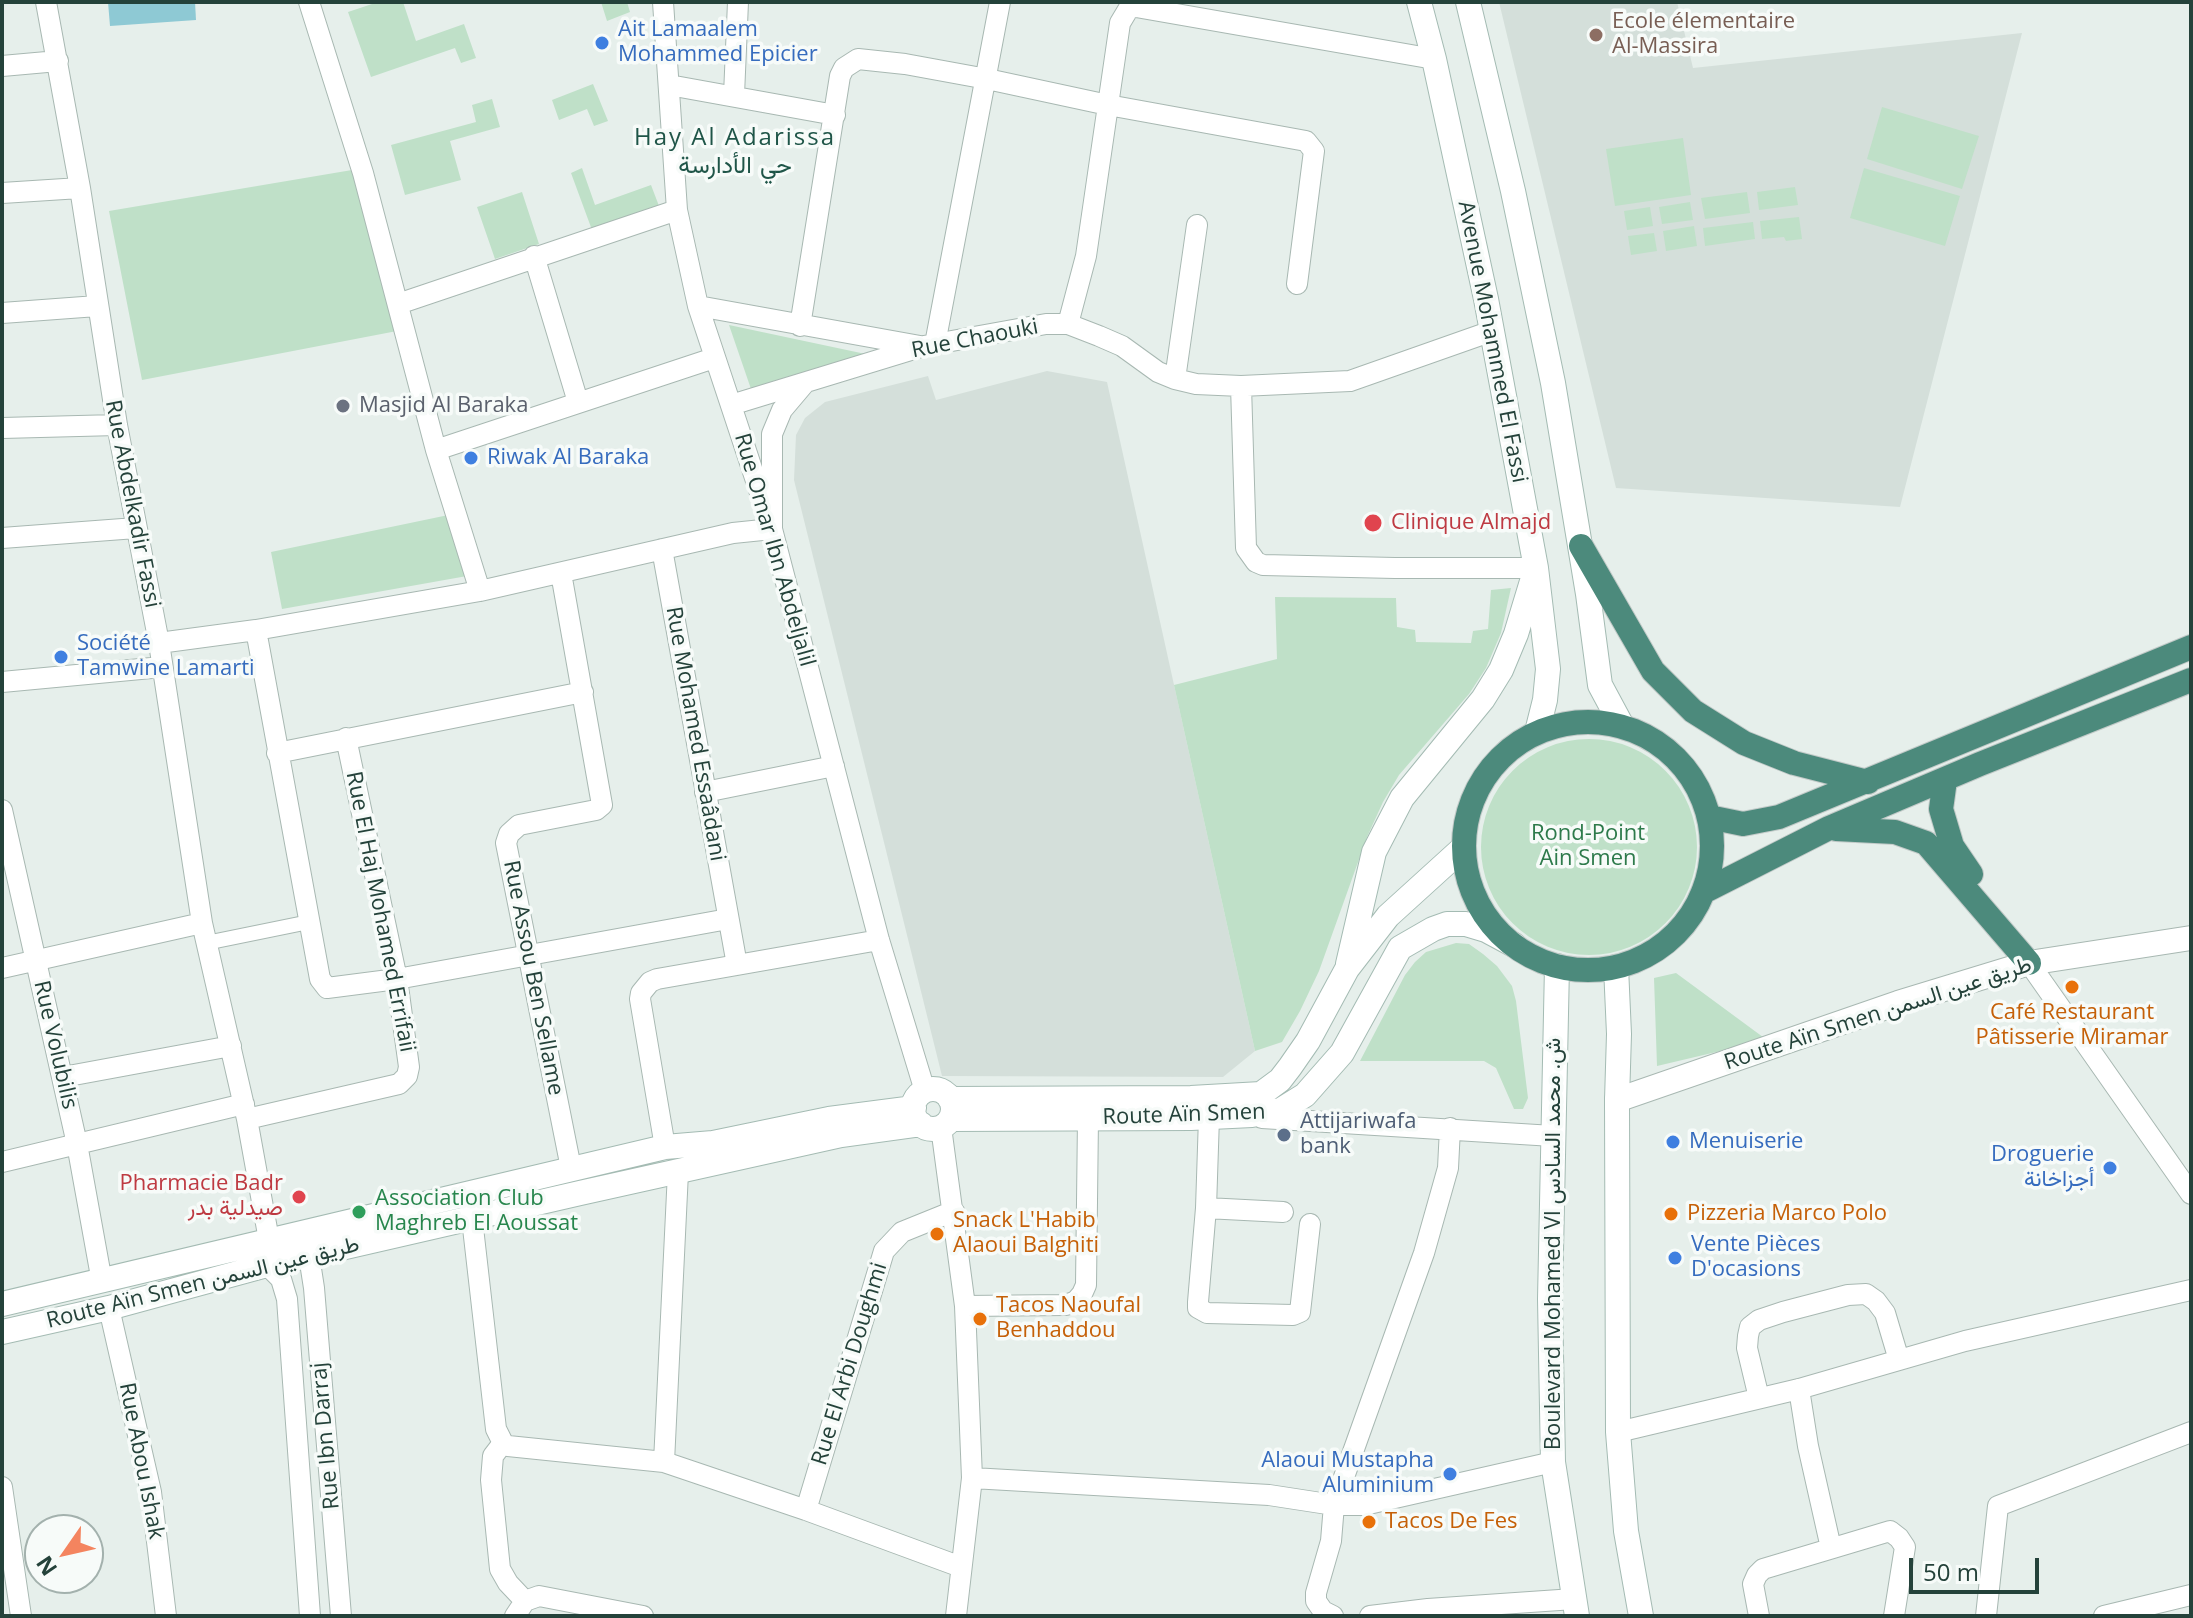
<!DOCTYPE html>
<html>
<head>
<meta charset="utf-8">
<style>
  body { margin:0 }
  #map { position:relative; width:2193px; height:1618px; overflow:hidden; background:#e6efeb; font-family:"Open Sans",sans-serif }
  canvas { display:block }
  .frame { position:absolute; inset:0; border:4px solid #24423a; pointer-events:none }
  .north { position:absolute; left:24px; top:1514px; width:80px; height:80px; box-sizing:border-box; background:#f7fbf9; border:2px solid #a3b1ad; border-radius:50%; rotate:236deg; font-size:22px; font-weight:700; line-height:32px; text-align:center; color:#24423a }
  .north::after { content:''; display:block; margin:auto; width:28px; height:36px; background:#f4845f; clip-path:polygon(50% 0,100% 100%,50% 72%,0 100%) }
  .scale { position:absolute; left:1909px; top:1558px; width:130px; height:36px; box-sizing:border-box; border:4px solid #24423a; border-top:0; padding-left:10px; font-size:24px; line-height:28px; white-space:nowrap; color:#24423a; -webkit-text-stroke:6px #f7fbf9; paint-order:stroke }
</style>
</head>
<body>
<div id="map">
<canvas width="2193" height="1618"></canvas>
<div class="frame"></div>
<div class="north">N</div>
<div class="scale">50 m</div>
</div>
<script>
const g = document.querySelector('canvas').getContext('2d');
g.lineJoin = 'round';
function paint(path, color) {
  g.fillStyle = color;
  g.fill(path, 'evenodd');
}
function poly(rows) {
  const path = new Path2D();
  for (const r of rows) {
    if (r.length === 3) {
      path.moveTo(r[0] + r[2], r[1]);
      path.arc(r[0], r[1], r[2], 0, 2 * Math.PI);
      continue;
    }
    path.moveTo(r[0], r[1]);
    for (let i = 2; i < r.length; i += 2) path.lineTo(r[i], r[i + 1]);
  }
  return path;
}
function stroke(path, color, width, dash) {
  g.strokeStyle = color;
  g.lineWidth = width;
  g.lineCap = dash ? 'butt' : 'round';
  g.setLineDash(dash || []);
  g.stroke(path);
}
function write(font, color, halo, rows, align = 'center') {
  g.font = font + ' "Open Sans",Vazirmatn,sans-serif';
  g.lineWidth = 7;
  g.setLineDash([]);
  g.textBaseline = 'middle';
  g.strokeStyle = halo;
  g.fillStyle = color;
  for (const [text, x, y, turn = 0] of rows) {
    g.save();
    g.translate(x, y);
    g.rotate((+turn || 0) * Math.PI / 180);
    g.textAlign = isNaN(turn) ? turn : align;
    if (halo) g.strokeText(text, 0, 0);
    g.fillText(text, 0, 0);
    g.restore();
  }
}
paint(poly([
  [1499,2,1677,2,1693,68,2022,33,1900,507,1616,488],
  [1047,371,1107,382,1255,1051,1223,1077,942,1076,794,480,796,435,805,418,825,402,928,376,936,400]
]), '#d4dfda');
paint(poly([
  [378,2,403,2,416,41,464,24,476,58,461,63,455,48,371,77,348,12],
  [601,2,627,2,630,12,607,21],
  [593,84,608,121,594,126,587,109,559,120,552,100],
  [492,99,500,127,450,141,461,180,405,195,391,145,476,122,472,105],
  [1882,107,1979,136,1962,189,1867,159],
  [1683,138,1691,195,1615,206,1606,149],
  [582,168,595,205,651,185,659,206,592,230,571,173],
  [1864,168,1960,196,1945,246,1850,218],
  [352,170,397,331,142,380,109,211],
  [1795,187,1798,205,1759,210,1757,192],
  [522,192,539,244,495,259,477,207],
  [1747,192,1750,213,1705,219,1701,198],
  [1690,202,1693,220,1662,224,1659,207],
  [1650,207,1653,226,1627,230,1624,211],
  [1799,217,1802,239,1786,241,1784,237,1762,239,1760,221],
  [1753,222,1755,239,1705,246,1703,228],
  [1694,226,1697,246,1666,251,1663,231],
  [1654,233,1657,251,1631,255,1628,236],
  [729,325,875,356,751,389],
  [458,513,467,576,282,609,271,552],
  [1511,588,1501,633,1486,668,1469,694,1399,775,1383,802,1367,837,1319,971,1300,1011,1282,1042,1255,1051,1174,685,1277,659,1275,597,1396,598,1397,627,1415,630,1416,642,1471,643,1473,631,1488,629,1491,590],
  [1589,847,108],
  [1456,943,1469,944,1483,954,1497,966,1512,986,1516,1001,1528,1098,1523,1109,1514,1109,1496,1068,1484,1061,1360,1061,1405,975,1415,962,1426,952],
  [1676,973,1767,1040,1657,1066,1654,978]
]), '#bfe0c8');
paint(poly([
  [108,2,195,2,196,20,110,26]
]), '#8ec9d4');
const pedestrian = poly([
  [206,943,309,922]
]);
const minor = poly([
  [46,2,80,188,117,425,159,643,202,923,247,1119,269,1240],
  [309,2,363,173,436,450,480,591],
  [663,2,677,210,698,306,772,529,879,940,925,1091],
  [2,66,58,61],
  [669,85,835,115],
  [734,95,738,2],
  [2,193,80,188],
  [534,256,578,402],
  [398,304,677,210],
  [698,306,920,346],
  [2,313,97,306],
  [1068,324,1086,256,1120,23,1129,8,1136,7,1434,59],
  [800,326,840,76,844,68,858,59,905,64,987,79,1108,105,1306,141,1314,151,1297,284],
  [935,344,1000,2],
  [1175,379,1197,225],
  [1241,386,1246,548,1256,562,1263,565,1395,568,1536,568],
  [731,405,924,346,1046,324,1068,324,1099,336,1122,346,1158,372,1175,379,1196,384,1241,386,1350,381,1492,331],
  [2,428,117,425],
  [436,450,714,358],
  [2,538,136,528],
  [662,549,737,965,879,940],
  [561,573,602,805,596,810,519,825,509,834,506,843,571,1168],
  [256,630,320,979,327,988,397,979,728,919],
  [159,643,256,630,480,591,733,533,772,529,772,434,782,410,804,384],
  [2,682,162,667],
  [277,753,583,692],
  [705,792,834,766],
  [2,810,77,1144,102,1282],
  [2029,963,2191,1194],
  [2,968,202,923],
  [63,1077,231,1046],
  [1209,1117,1206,1208,1283,1212],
  [1262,1118,1553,1136],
  [247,1119,399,1084,407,1076,409,1067,397,979,346,738],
  [941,1127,965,1306,972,1478,956,1616],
  [665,1147,640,999,641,993,650,982,657,979,737,965],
  [2,1162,244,1104],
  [1206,1208,1198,1302,1198,1308,1207,1313,1293,1315,1300,1312,1310,1224],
  [472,1219,496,1429,503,1443,508,1446,664,1462,806,1510,961,1567],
  [309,1256,314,1288,341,1616],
  [267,1265,281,1279,287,1299,310,1616],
  [965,1306,1066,1305,1076,1301,1082,1294,1086,1285,1088,1118],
  [109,1308,151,1492,166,1616],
  [1799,1389,1808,1446,1831,1548],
  [1759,1398,1747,1348,1748,1336,1750,1327,1759,1320,1783,1312,1848,1295,1866,1294,1876,1301,1885,1313,1899,1360],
  [1618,1432,1799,1389,1965,1341,2191,1290],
  [503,1443,493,1456,491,1480,500,1569,508,1583,525,1601],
  [664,1462,678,1172],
  [972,1478,1269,1495,1334,1505,1364,1505,1553,1462],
  [2,1487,21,1616],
  [806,1510,884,1251,902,1232,954,1211],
  [515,1616,525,1601,539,1596,643,1616],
  [1333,1616,1323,1611,1316,1601,1316,1593,1331,1541,1334,1505,1424,1253,1448,1168,1450,1128],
  [1370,1616,1428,1609,1574,1599],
  [1759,1616,1753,1584,1757,1575,1763,1569,1890,1531,1899,1538,1905,1547,1894,1616],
  [1986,1616,1998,1506,2191,1432],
  [2104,1616,2191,1595]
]);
const tertiary = poly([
  [1617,1100,1898,1003,2029,963,2191,938]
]);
const secondary = poly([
  [1419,2,1434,59,1486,299,1536,568,1548,669,1545,700,1537,732],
  [1468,2,1513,191,1553,383,1588,594,1600,685,1622,726],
  [1348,964,1374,852,1402,798,1483,699,1501,670,1516,634,1533,578],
  [1557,966,1550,1299,1553,1462,1577,1616],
  [1616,967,1619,1034,1617,1100,1618,1432,1626,1531,1641,1616],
  [933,1109,20],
  [950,1099,1191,1098,1261,1094,1280,1080,1290,1067,1308,1041,1347,969,1388,916,1464,847],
  [951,1119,1191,1118,1252,1115,1281,1110,1305,1095,1342,1053,1400,948,1433,929,1447,924,1466,924,1486,930,1514,945],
  [2,1304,665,1147,713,1143,829,1119,914,1108],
  [2,1332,109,1308,267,1265,580,1193,841,1135,921,1124]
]);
const trunk = poly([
  [1581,546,1653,671,1693,711,1744,743,1794,763,1868,782],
  [1588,846,124],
  [1945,780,1941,809,1952,846,1971,874],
  [1709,817,1743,824,1779,817,2191,647],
  [1836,829,1895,832,1926,843,2029,963],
  [1703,892,1829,828,1980,764,2191,680]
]);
stroke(pedestrian, '#a8b8b2', 16);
stroke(minor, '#a8b8b2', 22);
stroke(tertiary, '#a8b8b2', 26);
stroke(secondary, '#a4bbb3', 26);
stroke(trunk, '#c2cac8', 26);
stroke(pedestrian, '#fff', 14);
stroke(minor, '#fff', 20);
stroke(tertiary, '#fff', 24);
stroke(secondary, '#fff', 24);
stroke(trunk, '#4c8a7c', 24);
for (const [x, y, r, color] of [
  [1596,35,8,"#8d6e63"],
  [602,43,8,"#3f7fe0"],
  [343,406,8,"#6b7280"],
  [471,458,8,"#3f7fe0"],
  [1373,523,10,"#e0444e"],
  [61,657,8,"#3f7fe0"],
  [2072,987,8,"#e8710a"],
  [1284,1135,8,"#5c6f8a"],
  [1673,1142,8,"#3f7fe0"],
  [2110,1168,8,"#3f7fe0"],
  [299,1197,8,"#e0444e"],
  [359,1212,8,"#2e9e5b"],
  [1671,1214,8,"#e8710a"],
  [937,1234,8,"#e8710a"],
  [1675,1258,8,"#3f7fe0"],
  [980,1319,8,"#e8710a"],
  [1450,1474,8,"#3f7fe0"],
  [1369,1522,8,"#e8710a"]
]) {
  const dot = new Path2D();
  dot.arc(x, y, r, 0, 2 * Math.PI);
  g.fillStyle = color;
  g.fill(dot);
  stroke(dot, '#f7fbf9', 3);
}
write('22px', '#785e54', '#f7fbf9', [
  ["Ecole élementaire",1612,22],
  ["Al-Massira",1612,47]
], 'left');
write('22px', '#366cbe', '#f7fbf9', [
  ["Ait Lamaalem",618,30],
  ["Mohammed Epicier",618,55],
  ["Riwak Al Baraka",487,458],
  ["Société",77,644],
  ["Tamwine Lamarti",77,669],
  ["Menuiserie",1689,1142],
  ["Droguerie",2094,1155,"right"],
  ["أجزاخانة",2094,1180,"right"],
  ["Vente Pièces",1691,1245],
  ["D'ocasions",1691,1270],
  ["Alaoui Mustapha",1434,1461,"right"],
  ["Aluminium",1434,1486,"right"]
], 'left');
write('22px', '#24423a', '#f7fbf9', [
  ["Rue Chaouki",975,339,-11],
  ["Avenue Mohammed El Fassi",1492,342,79],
  ["Rue Abdelkadir Fassi",132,504,79],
  ["Rue Omar Ibn Abdeljalil",774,550,74],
  ["Rue Mohamed Essaâdani",695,734,80],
  ["Rue El Haj Mohamed Errifaii",380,912,79],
  ["Rue Assou Ben Sellame",533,978,79],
  ["Route Aïn Smen طريق عين السمن",1878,1014,-18],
  ["Rue Volubilis",55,1045,77],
  ["Route Aïn Smen",1184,1115,-2],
  ["Boulevard Mohamed VI ش. محمد السادس",1554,1244,-90],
  ["Route Aïn Smen طريق عين السمن",203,1283,-14],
  ["Rue El Arbi Doughmi",850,1364,-73],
  ["Rue Ibn Darraj",326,1436,-95],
  ["Rue Abou Ishak",141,1461,79]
]);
write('22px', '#5b616d', '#f7fbf9', [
  ["Masjid Al Baraka",359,406]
], 'left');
write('22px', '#be3a42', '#f7fbf9', [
  ["Clinique Almajd",1391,523],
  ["Pharmacie Badr",283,1184,"right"],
  ["صيدلية بدر",283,1209,"right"]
], 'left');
write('22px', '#2d7a4b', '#f7fbf9', [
  ["Rond-Point",1588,834],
  ["Ain Smen",1588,859]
]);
write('22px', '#c56008', '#f7fbf9', [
  ["Café Restaurant",2072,1013,"center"],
  ["Pâtisserie Miramar",2072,1038,"center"],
  ["Pizzeria Marco Polo",1687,1214],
  ["Snack L'Habib",953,1221],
  ["Alaoui Balghiti",953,1246],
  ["Tacos Naoufal",996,1306],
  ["Benhaddou",996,1331],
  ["Tacos De Fes",1385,1522]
], 'left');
write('22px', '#4e5e75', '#f7fbf9', [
  ["Attijariwafa",1300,1122],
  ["bank",1300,1147]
], 'left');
write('22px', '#27864d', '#f7fbf9', [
  ["Association Club",375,1199],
  ["Maghreb El Aoussat",375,1224]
], 'left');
g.letterSpacing = '2px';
write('24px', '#1f5548', '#f7fbf9', [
  ["Hay Al Adarissa",735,138],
  ["حي الأدارسة",735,166]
]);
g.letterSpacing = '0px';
</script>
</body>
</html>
